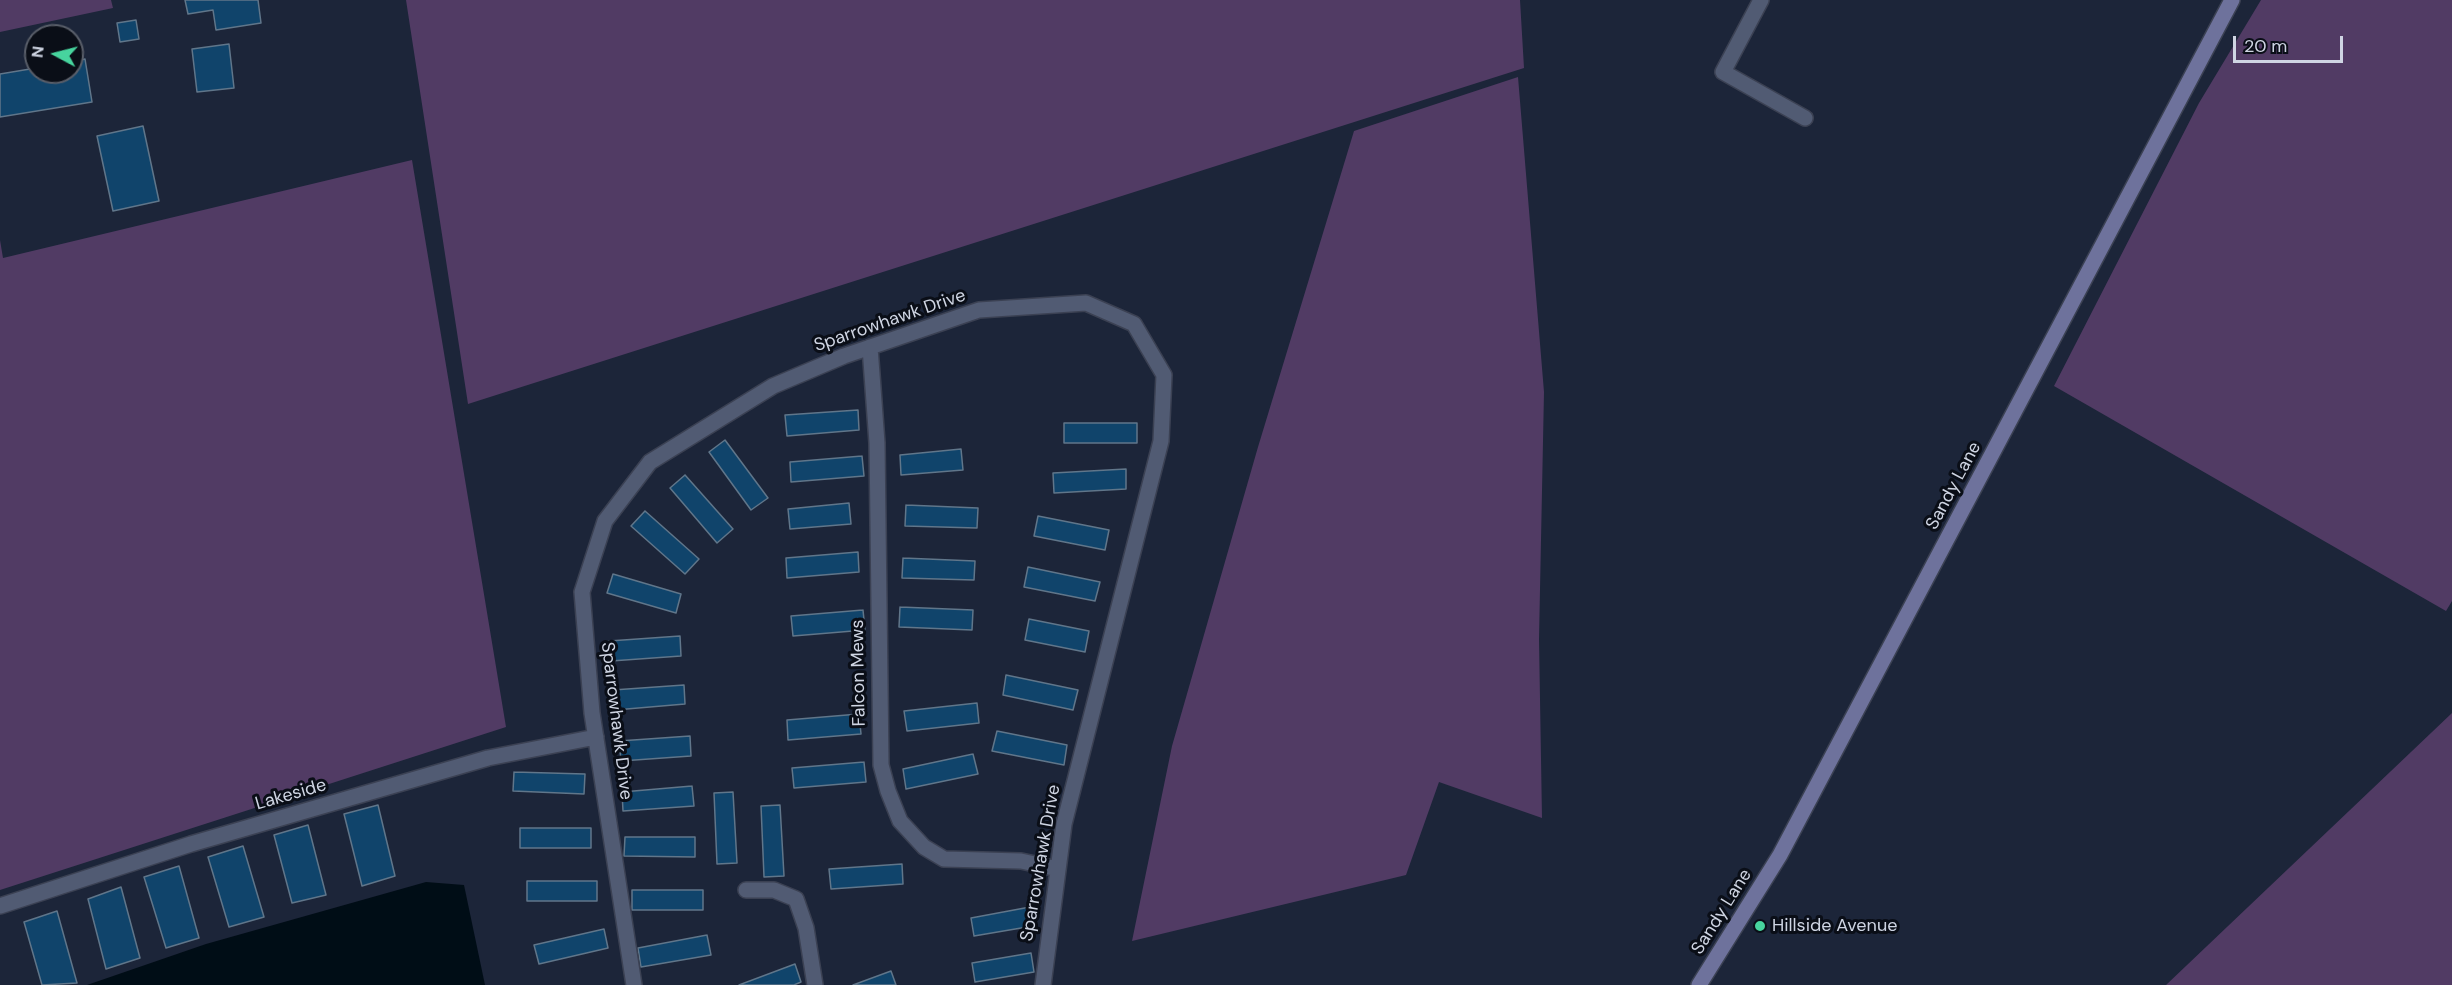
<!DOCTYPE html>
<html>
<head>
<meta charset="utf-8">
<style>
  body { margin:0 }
  #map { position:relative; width:2452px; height:985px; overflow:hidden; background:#1c2539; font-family:"DM Sans",sans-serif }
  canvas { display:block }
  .north { position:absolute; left:24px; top:24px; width:60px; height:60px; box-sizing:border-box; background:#0a0e17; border:2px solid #595e69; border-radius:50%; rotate:277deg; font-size:16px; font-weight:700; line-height:24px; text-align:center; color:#cfd5e3 }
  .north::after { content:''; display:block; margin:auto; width:21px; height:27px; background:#47d49e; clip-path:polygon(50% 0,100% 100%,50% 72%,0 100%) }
  .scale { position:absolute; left:2233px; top:36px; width:110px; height:27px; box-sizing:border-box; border:3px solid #cfd5e3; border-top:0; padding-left:8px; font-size:18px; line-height:21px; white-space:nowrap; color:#cfd5e3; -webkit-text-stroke:4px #0a0e17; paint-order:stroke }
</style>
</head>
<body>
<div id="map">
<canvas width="2452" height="985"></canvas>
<div class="north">N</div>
<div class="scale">20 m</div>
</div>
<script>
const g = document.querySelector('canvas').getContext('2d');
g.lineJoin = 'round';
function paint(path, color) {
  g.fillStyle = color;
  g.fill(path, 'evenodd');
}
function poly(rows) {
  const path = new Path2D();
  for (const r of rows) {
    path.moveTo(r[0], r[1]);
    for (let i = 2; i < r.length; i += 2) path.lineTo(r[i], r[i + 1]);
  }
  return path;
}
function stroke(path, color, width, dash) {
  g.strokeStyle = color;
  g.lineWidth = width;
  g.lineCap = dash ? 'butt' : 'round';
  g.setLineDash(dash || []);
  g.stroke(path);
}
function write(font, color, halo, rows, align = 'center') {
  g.font = font + ' "DM Sans",sans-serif';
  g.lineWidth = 6;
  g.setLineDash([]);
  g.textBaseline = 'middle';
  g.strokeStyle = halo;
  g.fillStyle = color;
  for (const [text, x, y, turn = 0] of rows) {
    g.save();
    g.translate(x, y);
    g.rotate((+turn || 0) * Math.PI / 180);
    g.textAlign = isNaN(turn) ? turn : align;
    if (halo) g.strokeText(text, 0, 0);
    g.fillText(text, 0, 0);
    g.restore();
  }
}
paint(poly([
  [0,0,111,0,113,8,0,32],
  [406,0,1520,0,1524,68,468,404],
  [2261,0,2452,0,2452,601,2446,611,2054,386,2199,103],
  [1518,77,1544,392,1539,639,1542,818,1439,782,1406,875,1132,941,1172,746,1258,447,1354,131],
  [412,160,506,727,0,890,0,240,3,258],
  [2452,713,2452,985,2166,985]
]), '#513b64');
paint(poly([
  [426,882,464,885,485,985,87,985,206,944]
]), '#000d16');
const building = poly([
  [185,0,258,0,261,23,216,30,213,10,188,14,185,0],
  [136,20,139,39,120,42,117,23,136,20],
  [229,44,234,88,197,92,192,49,229,44],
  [85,59,92,102,0,117,0,74,36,68,36,72,72,72,72,62,85,59],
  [143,126,159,201,113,211,97,136,143,126],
  [858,410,859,430,787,436,785,415,858,410],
  [1064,423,1137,423,1137,443,1064,443,1064,423],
  [725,440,768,498,751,510,709,452,725,440],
  [961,449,963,470,901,475,900,455,961,449],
  [862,456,864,476,791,482,790,462,862,456],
  [1126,469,1126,489,1054,493,1053,473,1126,469],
  [685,475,733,529,717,543,670,488,685,475],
  [849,503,851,524,790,529,788,509,849,503],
  [906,505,978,508,977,528,905,526,906,505],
  [645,511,699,559,685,574,631,526,645,511],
  [1038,516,1109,530,1105,550,1034,536,1038,516],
  [858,552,859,572,787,578,786,558,858,552],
  [903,558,975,561,974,580,902,578,903,558],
  [1028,567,1100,582,1095,601,1024,587,1028,567],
  [613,574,681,594,676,613,607,593,613,574],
  [900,607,973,610,972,630,899,627,900,607],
  [863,610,865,630,793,636,791,616,863,610],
  [1029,619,1089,631,1085,652,1025,640,1029,619],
  [680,636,681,656,611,661,609,641,680,636],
  [1006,675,1078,690,1073,710,1003,695,1006,675],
  [684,685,685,704,615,710,613,690,684,685],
  [977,703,979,723,907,731,904,711,977,703],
  [859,714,861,734,788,740,787,720,859,714],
  [997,731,1067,745,1064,765,992,751,997,731],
  [690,736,691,756,621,761,619,741,690,736],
  [973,754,978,774,906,789,903,769,973,754],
  [864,762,866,782,794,788,792,768,864,762],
  [514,772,585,774,584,794,513,791,514,772],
  [692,786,694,806,623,811,622,792,692,786],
  [733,792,737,863,717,864,714,793,733,792],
  [378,805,395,876,362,886,344,814,378,805],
  [780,805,784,876,764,877,761,806,780,805],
  [308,825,326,895,292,903,274,835,308,825],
  [520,828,591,828,591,848,520,848,520,828],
  [625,837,695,837,695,857,624,856,625,837],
  [243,846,264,917,229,927,208,857,243,846],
  [902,864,903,884,831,889,829,869,902,864],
  [179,866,199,938,166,948,144,877,179,866],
  [527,881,597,881,597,901,527,901,527,881],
  [121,887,140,958,106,969,88,899,121,887],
  [632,890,703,890,703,910,632,910,632,890],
  [1030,907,1033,926,974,936,971,918,1030,907],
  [57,911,77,983,42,985,24,922,57,911],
  [604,929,608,948,539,964,534,945,604,929],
  [707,935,711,955,641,967,638,948,707,935],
  [1031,953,1034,972,975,982,972,963,1031,953],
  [795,964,801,982,794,985,739,985,795,964],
  [891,971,896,985,853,985,891,971]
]);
paint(building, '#10446b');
stroke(building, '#60768a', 1.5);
const service = poly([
  [870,347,877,443,881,765,888,791,900,821,924,847,944,859,1021,861,1058,869],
  [746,890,774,890,796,899,806,928,815,985],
  [0,906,191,844,488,758,596,737],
  [634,985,592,713,582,592,605,521,650,462,773,386,844,356,979,310,1086,303,1134,324,1164,375,1161,441,1064,824,1043,985]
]);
const minor = poly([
  [1761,0,1723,72,1805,118]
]);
const secondary = poly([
  [1699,985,1780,855,2232,0]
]);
stroke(service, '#3b4153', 18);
stroke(minor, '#3b4153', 18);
stroke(secondary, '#3b4153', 18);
stroke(service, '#515b73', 15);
stroke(minor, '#515b73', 15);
stroke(secondary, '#6e729c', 15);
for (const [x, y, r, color] of [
  [1760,926,6,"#47d49e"]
]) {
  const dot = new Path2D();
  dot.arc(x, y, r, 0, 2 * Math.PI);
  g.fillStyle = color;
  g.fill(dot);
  stroke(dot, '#0a0e17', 2);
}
write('18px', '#cfd5e3', '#0a0e17', [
  ["Sparrowhawk Drive",890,321,-19],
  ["Sandy Lane",1954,486,-62],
  ["Falcon Mews",859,673,-91],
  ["Sparrowhawk Drive",616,721,83],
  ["Lakeside",291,795,-16],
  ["Sparrowhawk Drive",1041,863,-80],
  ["Sandy Lane",1722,912,-58]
]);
write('18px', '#cfd5e3', '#0a0e17', [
  ["Hillside Avenue",1772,926]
], 'left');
</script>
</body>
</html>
